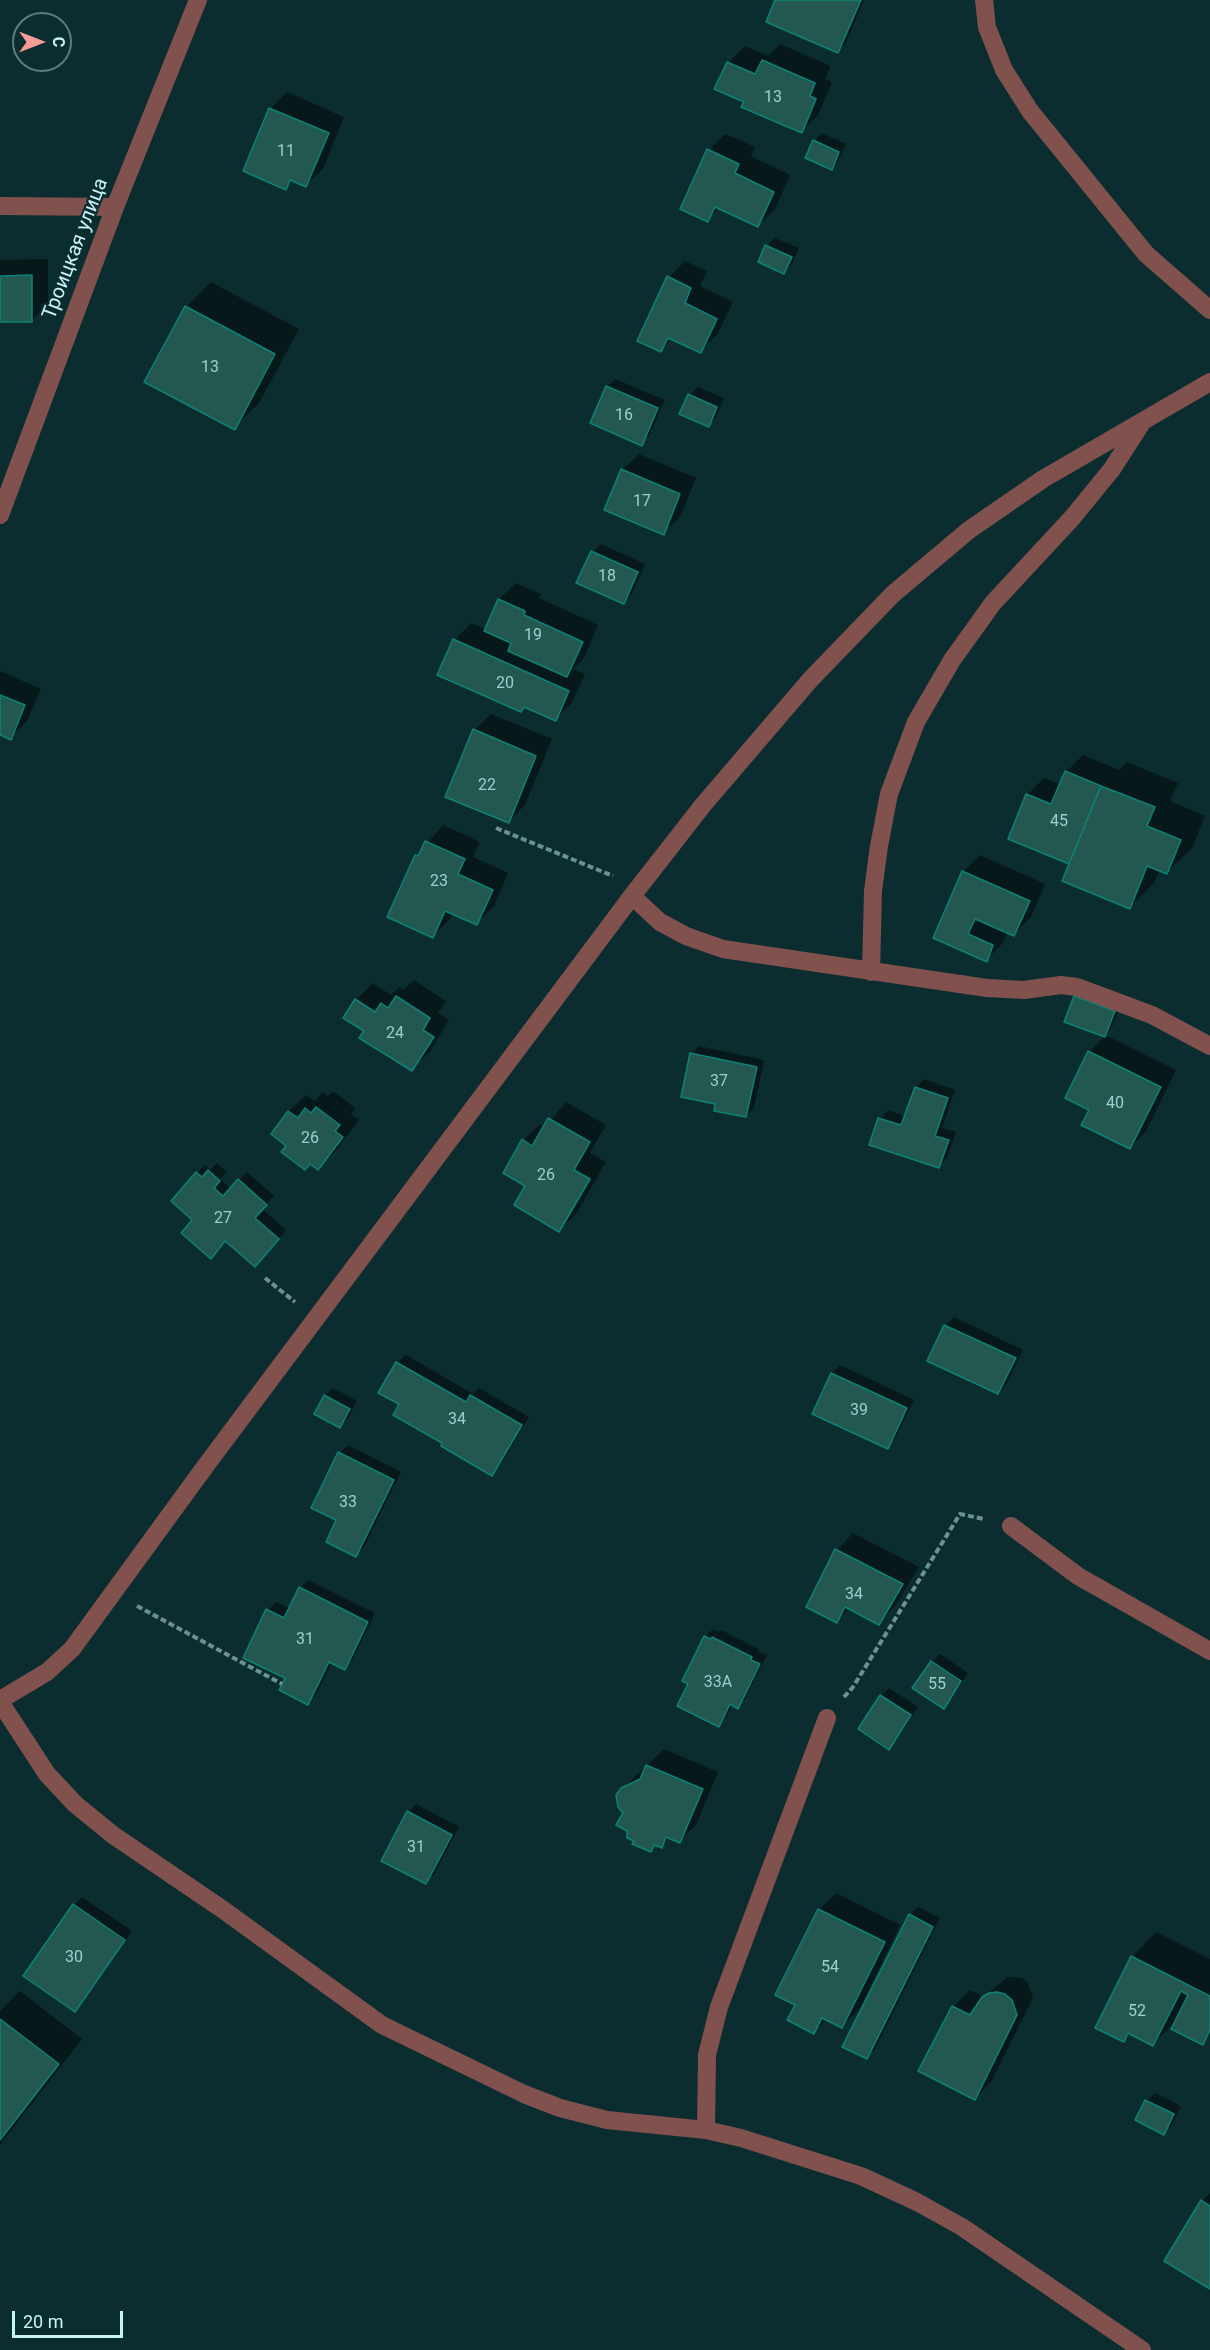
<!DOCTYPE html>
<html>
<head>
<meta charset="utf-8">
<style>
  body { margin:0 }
  #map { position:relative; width:1210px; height:2350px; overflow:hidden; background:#0c2d30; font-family:Roboto,sans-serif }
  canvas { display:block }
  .north { position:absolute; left:12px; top:12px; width:60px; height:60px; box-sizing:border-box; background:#0c2d30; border:2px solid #577d80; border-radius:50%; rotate:90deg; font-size:16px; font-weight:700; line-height:24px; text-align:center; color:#c7f4f9 }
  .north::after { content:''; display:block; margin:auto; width:21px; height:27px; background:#f59c95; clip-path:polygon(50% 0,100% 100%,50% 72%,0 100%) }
  .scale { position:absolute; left:12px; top:2311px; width:111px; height:27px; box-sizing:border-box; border:3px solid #c7f4f9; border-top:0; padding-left:8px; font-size:18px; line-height:21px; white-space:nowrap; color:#c7f4f9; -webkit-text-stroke:4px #0c2d30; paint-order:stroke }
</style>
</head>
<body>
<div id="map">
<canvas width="1210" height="2350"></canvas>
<div class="north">С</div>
<div class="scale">20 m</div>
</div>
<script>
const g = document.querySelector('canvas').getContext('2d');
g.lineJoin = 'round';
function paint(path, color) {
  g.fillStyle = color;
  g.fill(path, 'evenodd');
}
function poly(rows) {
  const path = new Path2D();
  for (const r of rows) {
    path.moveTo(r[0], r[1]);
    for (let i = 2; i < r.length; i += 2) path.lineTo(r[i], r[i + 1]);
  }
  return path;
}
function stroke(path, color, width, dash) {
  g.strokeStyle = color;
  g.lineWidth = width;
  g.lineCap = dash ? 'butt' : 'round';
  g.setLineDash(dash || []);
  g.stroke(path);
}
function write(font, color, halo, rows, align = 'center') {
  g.font = font + ' Roboto,sans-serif';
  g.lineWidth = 4.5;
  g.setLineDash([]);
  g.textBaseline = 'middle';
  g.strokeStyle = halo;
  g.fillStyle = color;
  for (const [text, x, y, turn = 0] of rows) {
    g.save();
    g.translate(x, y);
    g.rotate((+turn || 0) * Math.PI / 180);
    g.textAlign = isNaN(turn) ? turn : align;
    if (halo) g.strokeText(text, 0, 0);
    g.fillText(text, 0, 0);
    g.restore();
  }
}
paint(poly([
  [777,0,864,0,846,43,837,51],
  [780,44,831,66,825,79,832,82,818,115,801,132,746,101,728,63,745,46,768,56],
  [287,92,344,117,323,169,306,185,293,180,285,188,270,109],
  [822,133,846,144,839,160,831,168,814,141],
  [725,134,755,147,751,156,790,175,775,209,758,225,720,207,708,220,709,150],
  [775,238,799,248,792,264,784,272,767,246],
  [48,259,48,303,32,320,0,320,0,260],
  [685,261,707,271,700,286,733,302,717,335,700,351,673,338,660,351,669,277],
  [211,282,299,329,259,403,234,428,186,307],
  [615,379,665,400,649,436,641,444,607,387],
  [698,387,724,398,716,417,708,425,681,413,690,395],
  [639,454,696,478,680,517,663,533,622,470],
  [601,544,645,564,632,594,623,602,592,552],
  [516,583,541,594,539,598,598,625,584,658,573,669,585,674,572,703,555,719,525,706,521,711,439,674,455,640,471,623,486,629,499,599],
  [0,671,41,689,27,721,10,738,0,734],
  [491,714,552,739,525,805,508,822,474,730],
  [1083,755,1119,770,1127,762,1178,783,1170,801,1205,816,1192,848,1167,872,1160,869,1154,883,1130,907,1071,863,1027,795,1044,778,1061,785,1066,772],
  [443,825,480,842,473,857,508,873,494,906,477,923,453,912,450,919,433,936,416,856],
  [980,855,1045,884,1031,917,1014,934,1008,931,1003,943,986,960,935,937,963,872],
  [414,980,446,1001,438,1013,449,1020,429,1053,412,1069,366,1031,345,1017,356,1000,373,983,391,995,399,987,403,990],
  [1083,989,1122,1003,1112,1027,1105,1035,1176,1070,1146,1131,1130,1148,1091,1109,1089,1052,1105,1036,1075,997],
  [699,1046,764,1060,754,1108,746,1116,717,1103,691,1054],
  [924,1079,955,1090,942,1128,956,1132,947,1158,939,1166,880,1119,888,1110,906,1117,916,1087],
  [333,1091,355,1108,351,1114,359,1120,335,1152,318,1168,273,1133,289,1111,306,1095,314,1101,323,1092,328,1096],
  [566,1102,606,1125,590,1153,606,1162,576,1214,559,1230,527,1185,524,1140,540,1124,545,1127],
  [217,1163,227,1172,220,1179,231,1189,247,1172,274,1196,262,1209,286,1230,263,1257,226,1240,194,1220,197,1173,205,1165,210,1170],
  [954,1317,1023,1350,1006,1385,998,1393,929,1360,945,1326],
  [406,1355,473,1394,479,1388,529,1417,500,1466,492,1474,444,1443,401,1404,397,1363],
  [840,1365,914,1400,895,1439,887,1447,814,1413,832,1373],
  [333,1388,357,1401,348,1418,340,1426,325,1396],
  [348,1445,401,1472,364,1547,356,1555,338,1520,340,1453],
  [853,1533,919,1567,895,1606,879,1623,850,1608,837,1621,837,1550],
  [308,1580,375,1613,352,1660,344,1668,332,1662,316,1695,308,1703,287,1678,268,1610,276,1602,290,1609,300,1588],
  [713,1629,719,1632,721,1630,759,1649,758,1652,767,1655,745,1699,737,1707,733,1704,726,1717,718,1725,690,1684,705,1637],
  [940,1654,968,1673,951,1699,943,1707,932,1662],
  [889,1688,918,1707,897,1740,889,1748,881,1696],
  [664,1749,718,1772,696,1825,679,1841,670,1837,662,1846,657,1844,651,1850,636,1840,624,1813,622,1789],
  [416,1804,459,1827,434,1874,425,1882,408,1812],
  [836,1893,900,1925,859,2010,842,2026,827,2019,814,2032,797,2004,819,1910],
  [82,1897,132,1931,82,2002,74,2010,74,1905],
  [918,1907,940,1918,875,2049,866,2057,910,1915],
  [1156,1932,1210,1959,1210,2035,1202,2043,1170,2027,1153,2044,1130,2033,1124,2040,1132,1957],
  [1007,1977,1022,1978,1028,1983,1033,1998,991,2082,975,2099,953,2007,970,1990,984,1997],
  [20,1991,82,2039,0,2145,0,2011],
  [1155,2093,1181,2106,1172,2125,1164,2133,1147,2101],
  [1210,2193,1210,2287,1202,2201]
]), '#0007');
const building = poly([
  [775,0,861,0,838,53,766,22,775,0],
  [762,60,815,83,810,96,816,99,802,133,741,107,744,102,714,89,727,62,755,74,762,60],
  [269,108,329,133,306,187,290,180,286,190,243,171,269,108],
  [813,140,839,152,832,170,805,158,813,140],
  [707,149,739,164,735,173,774,192,758,227,715,207,708,222,680,209,707,149],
  [765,245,792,257,784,274,758,262,765,245],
  [32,275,32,322,0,322,0,276,32,275],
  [667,276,691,288,685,303,717,319,701,353,668,338,661,352,637,341,667,276],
  [185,306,275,354,235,430,144,382,185,306],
  [606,386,658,408,642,446,590,423,606,386],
  [688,394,717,407,709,427,679,414,688,394],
  [621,469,680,494,664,535,604,510,621,469],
  [591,551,638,572,624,604,576,583,591,551],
  [498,599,525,611,524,615,583,642,567,677,508,651,511,643,484,631,498,599],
  [453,639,569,691,556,721,524,707,521,712,437,675,453,639],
  [0,695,25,705,11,740,0,735,0,695],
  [473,729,536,756,509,823,445,797,473,729],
  [1065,771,1101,786,1069,864,1008,839,1026,794,1051,804,1065,771],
  [1101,786,1155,807,1147,826,1181,840,1167,874,1147,866,1130,909,1062,881,1101,786],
  [425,841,465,859,458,874,493,890,477,925,445,911,433,938,387,917,415,855,418,856,425,841],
  [962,871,1030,901,1014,936,975,919,968,934,993,945,987,962,933,938,962,871],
  [396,996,430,1018,423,1030,434,1037,412,1071,359,1038,364,1031,343,1018,355,999,375,1012,381,1003,388,1008,396,996],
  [1074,996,1115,1011,1105,1037,1064,1022,1074,996],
  [1088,1051,1161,1087,1130,1149,1081,1125,1089,1110,1065,1098,1088,1051],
  [690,1053,757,1067,746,1117,714,1111,715,1104,681,1097,690,1053],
  [915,1087,948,1098,935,1136,949,1140,939,1168,869,1145,878,1118,901,1125,915,1087],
  [316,1107,340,1125,335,1131,343,1137,318,1170,310,1164,305,1170,281,1152,286,1146,271,1134,288,1111,298,1118,305,1108,311,1113,316,1107],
  [548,1118,590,1142,574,1170,590,1179,559,1232,514,1205,525,1186,503,1173,522,1139,532,1146,548,1118],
  [208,1170,220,1181,214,1188,223,1196,238,1179,267,1205,255,1218,279,1239,255,1267,225,1241,211,1259,181,1233,192,1220,171,1201,196,1172,202,1177,208,1170],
  [944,1325,1016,1358,998,1394,927,1361,944,1325],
  [396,1362,466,1402,470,1395,522,1425,492,1476,441,1446,442,1443,393,1415,399,1404,378,1393,396,1362],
  [831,1373,907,1408,888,1449,812,1414,831,1373],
  [324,1395,350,1409,340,1428,314,1414,324,1395],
  [338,1452,394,1480,356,1557,326,1542,336,1520,311,1508,338,1452],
  [835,1549,903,1584,879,1625,845,1607,837,1623,806,1607,835,1549],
  [299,1587,368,1622,345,1670,329,1662,308,1705,279,1690,285,1678,243,1658,266,1609,284,1618,299,1587],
  [704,1636,711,1639,712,1637,752,1657,751,1660,760,1664,738,1709,730,1704,719,1727,677,1706,688,1684,682,1681,704,1636],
  [931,1661,961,1681,944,1709,912,1688,931,1661],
  [880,1695,911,1715,889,1750,858,1729,880,1695],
  [646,1765,703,1789,680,1843,666,1837,662,1848,654,1845,651,1852,632,1844,634,1841,627,1838,627,1831,616,1825,623,1813,618,1807,616,1795,621,1788,640,1779,646,1765],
  [407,1811,452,1835,426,1884,381,1861,407,1811],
  [73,1904,125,1940,75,2012,23,1976,73,1904],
  [818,1909,885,1942,842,2028,822,2018,814,2034,787,2020,795,2005,775,1995,818,1909],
  [909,1914,933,1927,867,2059,842,2047,909,1914],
  [1131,1956,1210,1996,1210,2030,1203,2045,1171,2029,1188,1995,1181,1991,1153,2046,1128,2033,1124,2042,1095,2028,1131,1956],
  [997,1992,1005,1994,1012,2000,1017,2015,975,2100,918,2071,952,2006,970,2015,982,1997,989,1993,997,1992],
  [0,2019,59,2064,0,2140,0,2019],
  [1145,2100,1174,2114,1164,2135,1135,2120,1145,2100],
  [1201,2200,1210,2206,1210,2289,1164,2261,1201,2200]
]);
paint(building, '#235851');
stroke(building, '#0d8378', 1.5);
stroke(poly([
  [496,828,613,876],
  [265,1278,295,1302],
  [137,1606,282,1684],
  [844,1697,853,1687,960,1514,984,1519]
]), '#6a9195', 4, [6, 3]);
stroke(poly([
  [984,0,987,27,1004,70,1030,111,1146,254,1210,310],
  [0,206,115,207],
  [0,515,115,207,198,0],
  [632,896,660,922,686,936,723,949,987,988,1024,990,1061,985,1077,987,1152,1015,1210,1046],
  [871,972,873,891,879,846,889,794,916,722,952,660,993,603,1072,518,1112,469,1141,424],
  [1011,1526,1078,1576,1210,1651],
  [0,1700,47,1672,72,1649,207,1464,632,896,703,805,810,680,893,594,969,530,1043,479,1210,382],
  [0,1702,47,1774,75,1804,113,1835,222,1909,382,2025,524,2094,560,2108,607,2120,706,2130,741,2138,861,2176,917,2202,962,2227,1142,2350],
  [706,2130,707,2055,719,2007,827,1718]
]), '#80514d', 18);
write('16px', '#9ecdcf', null, [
  ["13",773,98],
  ["11",286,152],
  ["13",210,368],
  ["16",624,416],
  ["17",642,502],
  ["18",607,577],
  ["19",533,636],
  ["20",505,684],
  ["22",487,786],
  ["45",1059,822],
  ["23",439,882],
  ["24",395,1034],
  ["37",719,1082],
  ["40",1115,1104],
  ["26",310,1139],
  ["26",546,1176],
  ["27",223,1219],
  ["39",859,1411],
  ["34",457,1420],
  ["33",348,1503],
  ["34",854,1595],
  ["31",305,1640],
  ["33А",718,1683],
  ["55",937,1685],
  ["31",416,1848],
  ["30",74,1958],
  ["54",830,1968],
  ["52",1137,2012]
]);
write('20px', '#c7f4f9', '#0c2d30', [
  ["Троицкая улица",76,249,-69]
]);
</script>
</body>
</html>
